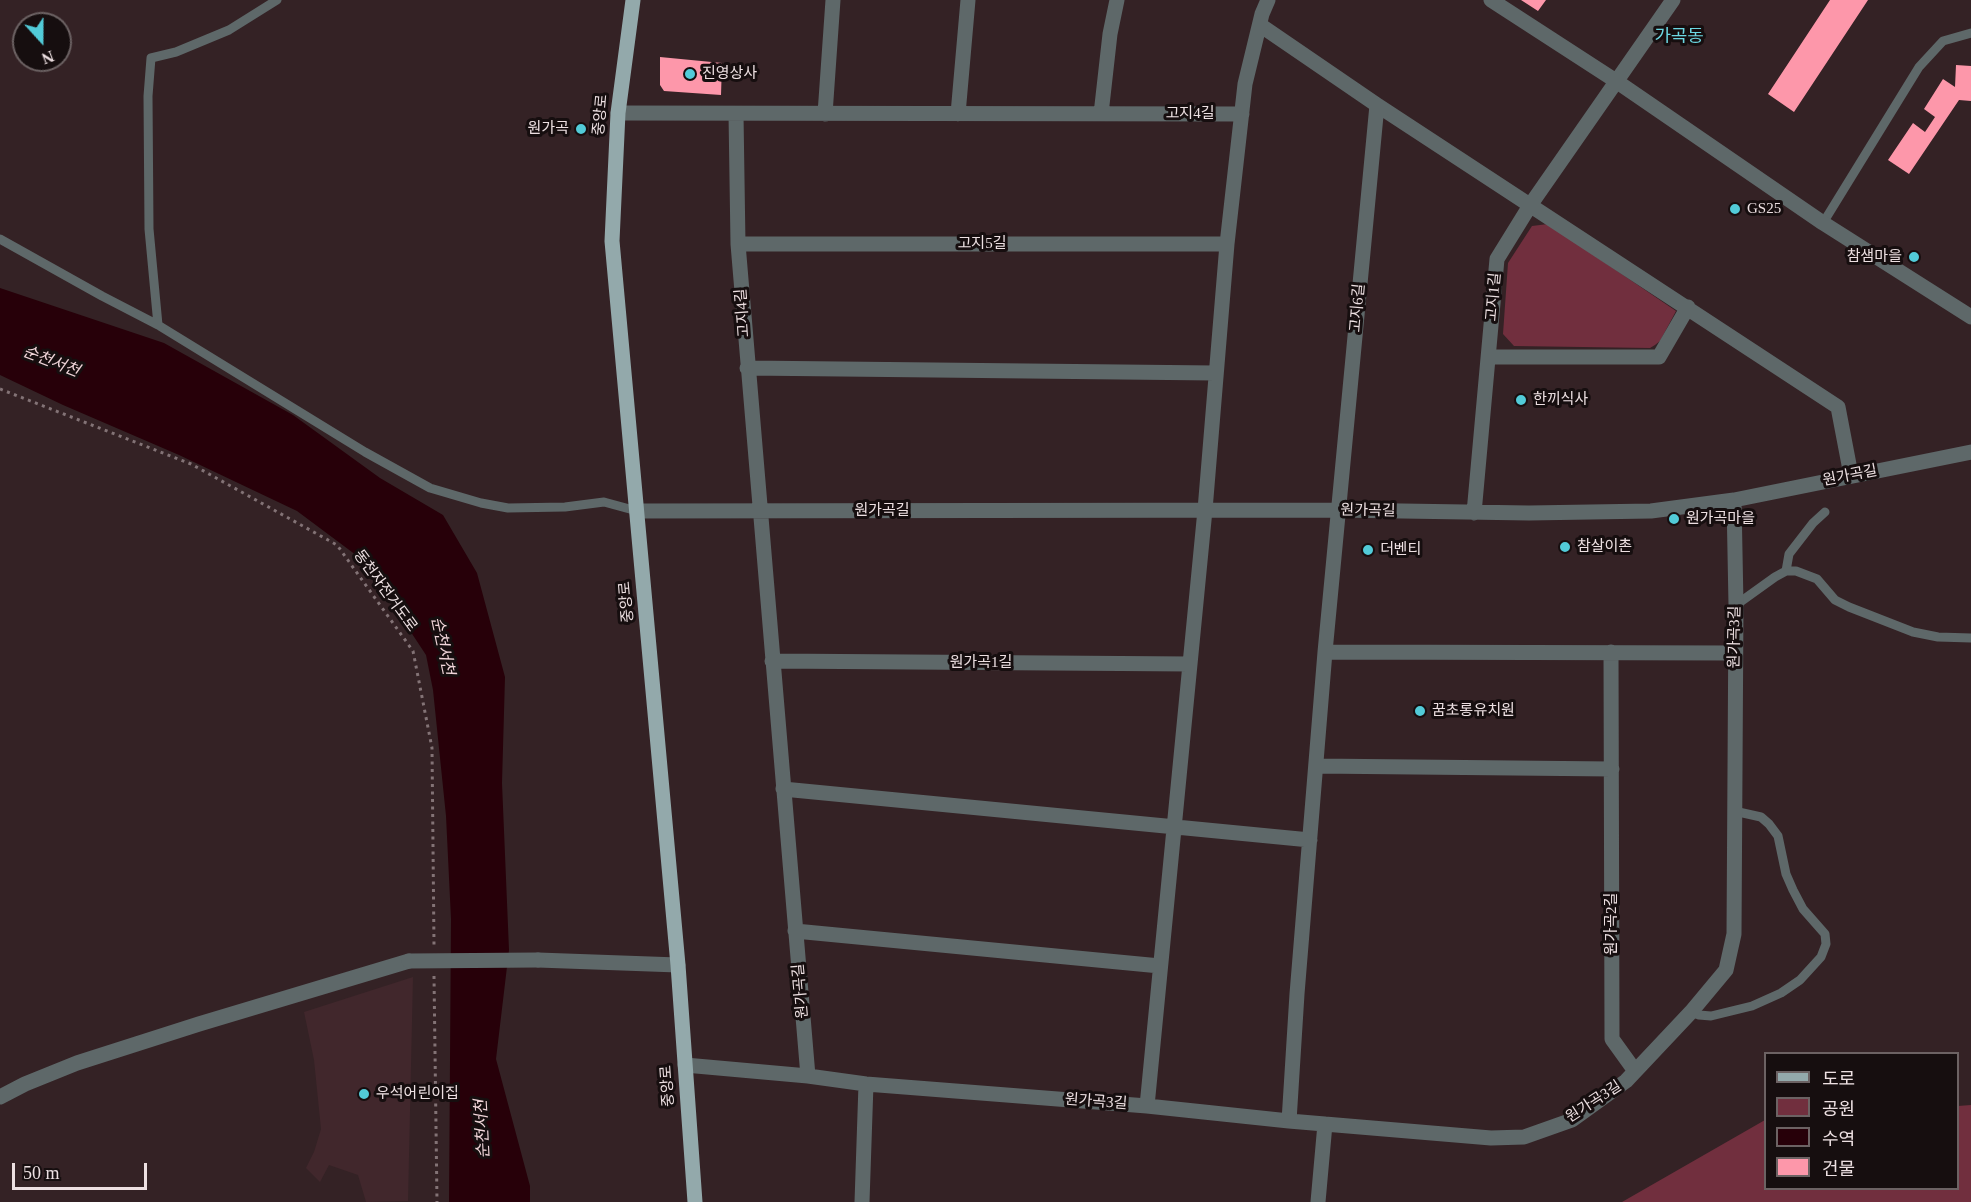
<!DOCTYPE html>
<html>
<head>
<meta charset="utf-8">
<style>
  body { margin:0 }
  #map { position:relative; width:1971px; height:1202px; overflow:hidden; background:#342225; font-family:"Times New Roman","Noto Sans KR",serif }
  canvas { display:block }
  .legend { position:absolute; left:1764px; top:1052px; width:195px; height:138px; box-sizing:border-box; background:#160e0f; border:2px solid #6c6263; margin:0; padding:8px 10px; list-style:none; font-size:18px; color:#ede0e2 }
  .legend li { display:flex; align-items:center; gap:12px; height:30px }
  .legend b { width:30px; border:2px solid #6c6263 }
  .north { position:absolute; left:12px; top:12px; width:60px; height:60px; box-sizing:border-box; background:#160e0f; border:2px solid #6c6263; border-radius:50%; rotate:159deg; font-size:16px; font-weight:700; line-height:24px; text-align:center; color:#ede0e2 }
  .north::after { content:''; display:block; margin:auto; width:21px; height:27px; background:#52cbd8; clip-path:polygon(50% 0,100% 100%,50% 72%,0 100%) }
  .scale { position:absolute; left:12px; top:1163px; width:135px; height:27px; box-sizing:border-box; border:3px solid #ede0e2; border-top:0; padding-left:8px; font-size:18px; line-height:21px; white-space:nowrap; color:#ede0e2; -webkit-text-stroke:4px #160e0f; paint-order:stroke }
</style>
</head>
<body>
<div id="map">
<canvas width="1971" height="1202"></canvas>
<ul class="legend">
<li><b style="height:8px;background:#93a9ab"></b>도로</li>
<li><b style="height:16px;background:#712f3e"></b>공원</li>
<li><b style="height:16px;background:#270009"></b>수역</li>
<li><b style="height:16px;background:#fd97aa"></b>건물</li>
</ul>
<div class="north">N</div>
<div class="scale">50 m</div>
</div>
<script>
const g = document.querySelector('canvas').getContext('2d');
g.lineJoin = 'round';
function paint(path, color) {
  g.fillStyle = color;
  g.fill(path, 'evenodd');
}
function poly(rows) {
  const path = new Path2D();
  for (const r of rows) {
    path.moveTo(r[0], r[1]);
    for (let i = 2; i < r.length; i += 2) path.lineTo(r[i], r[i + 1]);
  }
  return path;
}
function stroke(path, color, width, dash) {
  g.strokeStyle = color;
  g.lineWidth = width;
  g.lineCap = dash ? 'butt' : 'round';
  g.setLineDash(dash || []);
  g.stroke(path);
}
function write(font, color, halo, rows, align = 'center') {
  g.font = font + ' "Times New Roman","Noto Sans KR",serif';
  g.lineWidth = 6;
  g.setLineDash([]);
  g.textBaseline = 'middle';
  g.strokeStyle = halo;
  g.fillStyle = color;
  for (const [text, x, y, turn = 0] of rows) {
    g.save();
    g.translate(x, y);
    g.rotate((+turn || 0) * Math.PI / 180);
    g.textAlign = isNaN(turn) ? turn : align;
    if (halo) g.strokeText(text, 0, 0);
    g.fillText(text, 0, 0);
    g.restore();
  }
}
paint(poly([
  [413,977,408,1201,366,1202,358,1175,329,1165,320,1182,306,1168,314,1152,321,1129,314,1060,304,1012]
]), '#41272c');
paint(poly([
  [1548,224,1676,311,1660,341,1655,345,1650,348,1514,346,1503,334,1508,263,1532,226],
  [1971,1105,1971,1202,1622,1202,1765,1120,1766,1188,1958,1188,1958,1106]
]), '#712f3e');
paint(poly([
  [0,288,164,343,293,415,380,478,443,515,477,573,505,677,502,783,509,950,496,1059,530,1186,530,1202,449,1202,451,919,446,816,433,690,426,655,364,561,297,511,179,455,63,405,0,375]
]), '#270009');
paint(poly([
  [1521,0,1546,0,1538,11],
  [1830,0,1868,0,1794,112,1768,94],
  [660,57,722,63,721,95,664,91,660,85],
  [1956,65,1971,66,1971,101,1959,100,1909,174,1888,160,1913,123,1925,132,1935,117,1924,109,1943,79,1955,87]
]), '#fd97aa');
stroke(poly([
  [0,389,191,464,337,545,413,651,432,748,434,945],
  [434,976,437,1202]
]), '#837376', 3, [3, 4.5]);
stroke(poly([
  [1823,223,1919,67,1943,41,1971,33],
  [0,239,102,296,158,325,365,452,430,488,481,503,508,508,565,507,604,502,637,511],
  [158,325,149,229,148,96,151,58,176,52,229,30,277,0],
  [1786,571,1789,554,1813,523,1825,512],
  [1736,605,1775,577,1786,571,1796,571,1817,579,1835,600,1849,607,1913,632,1938,637,1971,638],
  [1691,1012,1699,1015,1711,1016,1752,1006,1781,993,1800,980,1821,957,1826,944,1825,934,1803,909,1793,890,1786,874,1778,836,1769,824,1761,817,1734,811]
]), '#5e6869', 9);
stroke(poly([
  [1491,0,1616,81,1823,223,1971,317],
  [1260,25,1377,105,1838,407,1851,475],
  [618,113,1242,114],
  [736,114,738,244,808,1076],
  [825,114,833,0],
  [958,114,968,0],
  [1101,114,1110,34,1117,0],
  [738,244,1227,244],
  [1489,357,1659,357,1688,307],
  [747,368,1215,373],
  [637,511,1339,510,1529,513,1651,511,1734,500,1971,452],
  [1474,513,1497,259,1531,204,1673,0],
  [1325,652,1735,653],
  [1611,652,1612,1039,1635,1071],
  [772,661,1190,664],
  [1316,766,1612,769],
  [783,789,1310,840],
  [795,931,1160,966],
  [538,960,678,965],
  [685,1065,808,1076,866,1084,1147,1106,1289,1121,1491,1138,1524,1137,1572,1120,1626,1081,1691,1012,1726,970,1734,934,1736,605,1734,500],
  [0,1097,25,1084,77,1063,199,1024,409,961],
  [1147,1106,1205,510,1227,244,1245,84,1262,14,1268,0],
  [1289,1121,1297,994,1325,652,1377,105],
  [862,1202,866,1084],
  [1318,1202,1325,1124]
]), '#5e6869', 15);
stroke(poly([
  [633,0,618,113,612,241,678,965,695,1202]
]), '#93a9ab', 15);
stroke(poly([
  [409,961,538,960]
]), '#5e6869', 15);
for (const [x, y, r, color] of [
  [690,74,6,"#52cbd8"],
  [581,129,6,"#52cbd8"],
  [1735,209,6,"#52cbd8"],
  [1914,257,6,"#52cbd8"],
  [1521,400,6,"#52cbd8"],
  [1674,519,6,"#52cbd8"],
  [1565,547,6,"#52cbd8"],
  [1368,550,6,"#52cbd8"],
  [1420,711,6,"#52cbd8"],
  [364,1094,6,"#52cbd8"]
]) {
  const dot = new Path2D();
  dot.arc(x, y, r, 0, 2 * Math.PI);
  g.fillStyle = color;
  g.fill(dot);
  stroke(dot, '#160e0f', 2);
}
write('15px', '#ede0e2', '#160e0f', [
  ["진영상사",702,74],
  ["원가곡",569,129,"right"],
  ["GS25",1747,209],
  ["참샘마을",1902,257,"right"],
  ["한끼식사",1533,400],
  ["원가곡마을",1686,519],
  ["참살이촌",1577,547],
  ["더벤티",1380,550],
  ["꿈초롱유치원",1432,711],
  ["우석어린이집",376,1094]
], 'left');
write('15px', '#ede0e2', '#160e0f', [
  ["고지4길",1190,114],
  ["중앙로",601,115,-85],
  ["고지5길",982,244],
  ["고지1길",1494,297,-85],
  ["고지6길",1358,308,-85],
  ["고지4길",743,313,-94],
  ["원가곡길",1850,476,-11],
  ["원가곡길",882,511],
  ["원가곡길",1368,511,1],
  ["동천자전거도로",385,591,54],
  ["중앙로",627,602,-95],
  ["원가곡3길",1735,637,-89],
  ["원가곡1길",981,663],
  ["원가곡2길",1612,924,-90],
  ["원가곡길",801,991,-95],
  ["중앙로",668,1086,-94],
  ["원가곡3길",1096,1102,4],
  ["원가곡3길",1594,1102,-33]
]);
write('italic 16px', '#f0d5d9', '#160e0f', [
  ["순천서천",51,362,21],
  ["순천서천",442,646,78],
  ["순천서천",483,1129,-93]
]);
write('18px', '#6cd7e2', '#160e0f', [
  ["가곡동",1679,37]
]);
</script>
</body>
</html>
